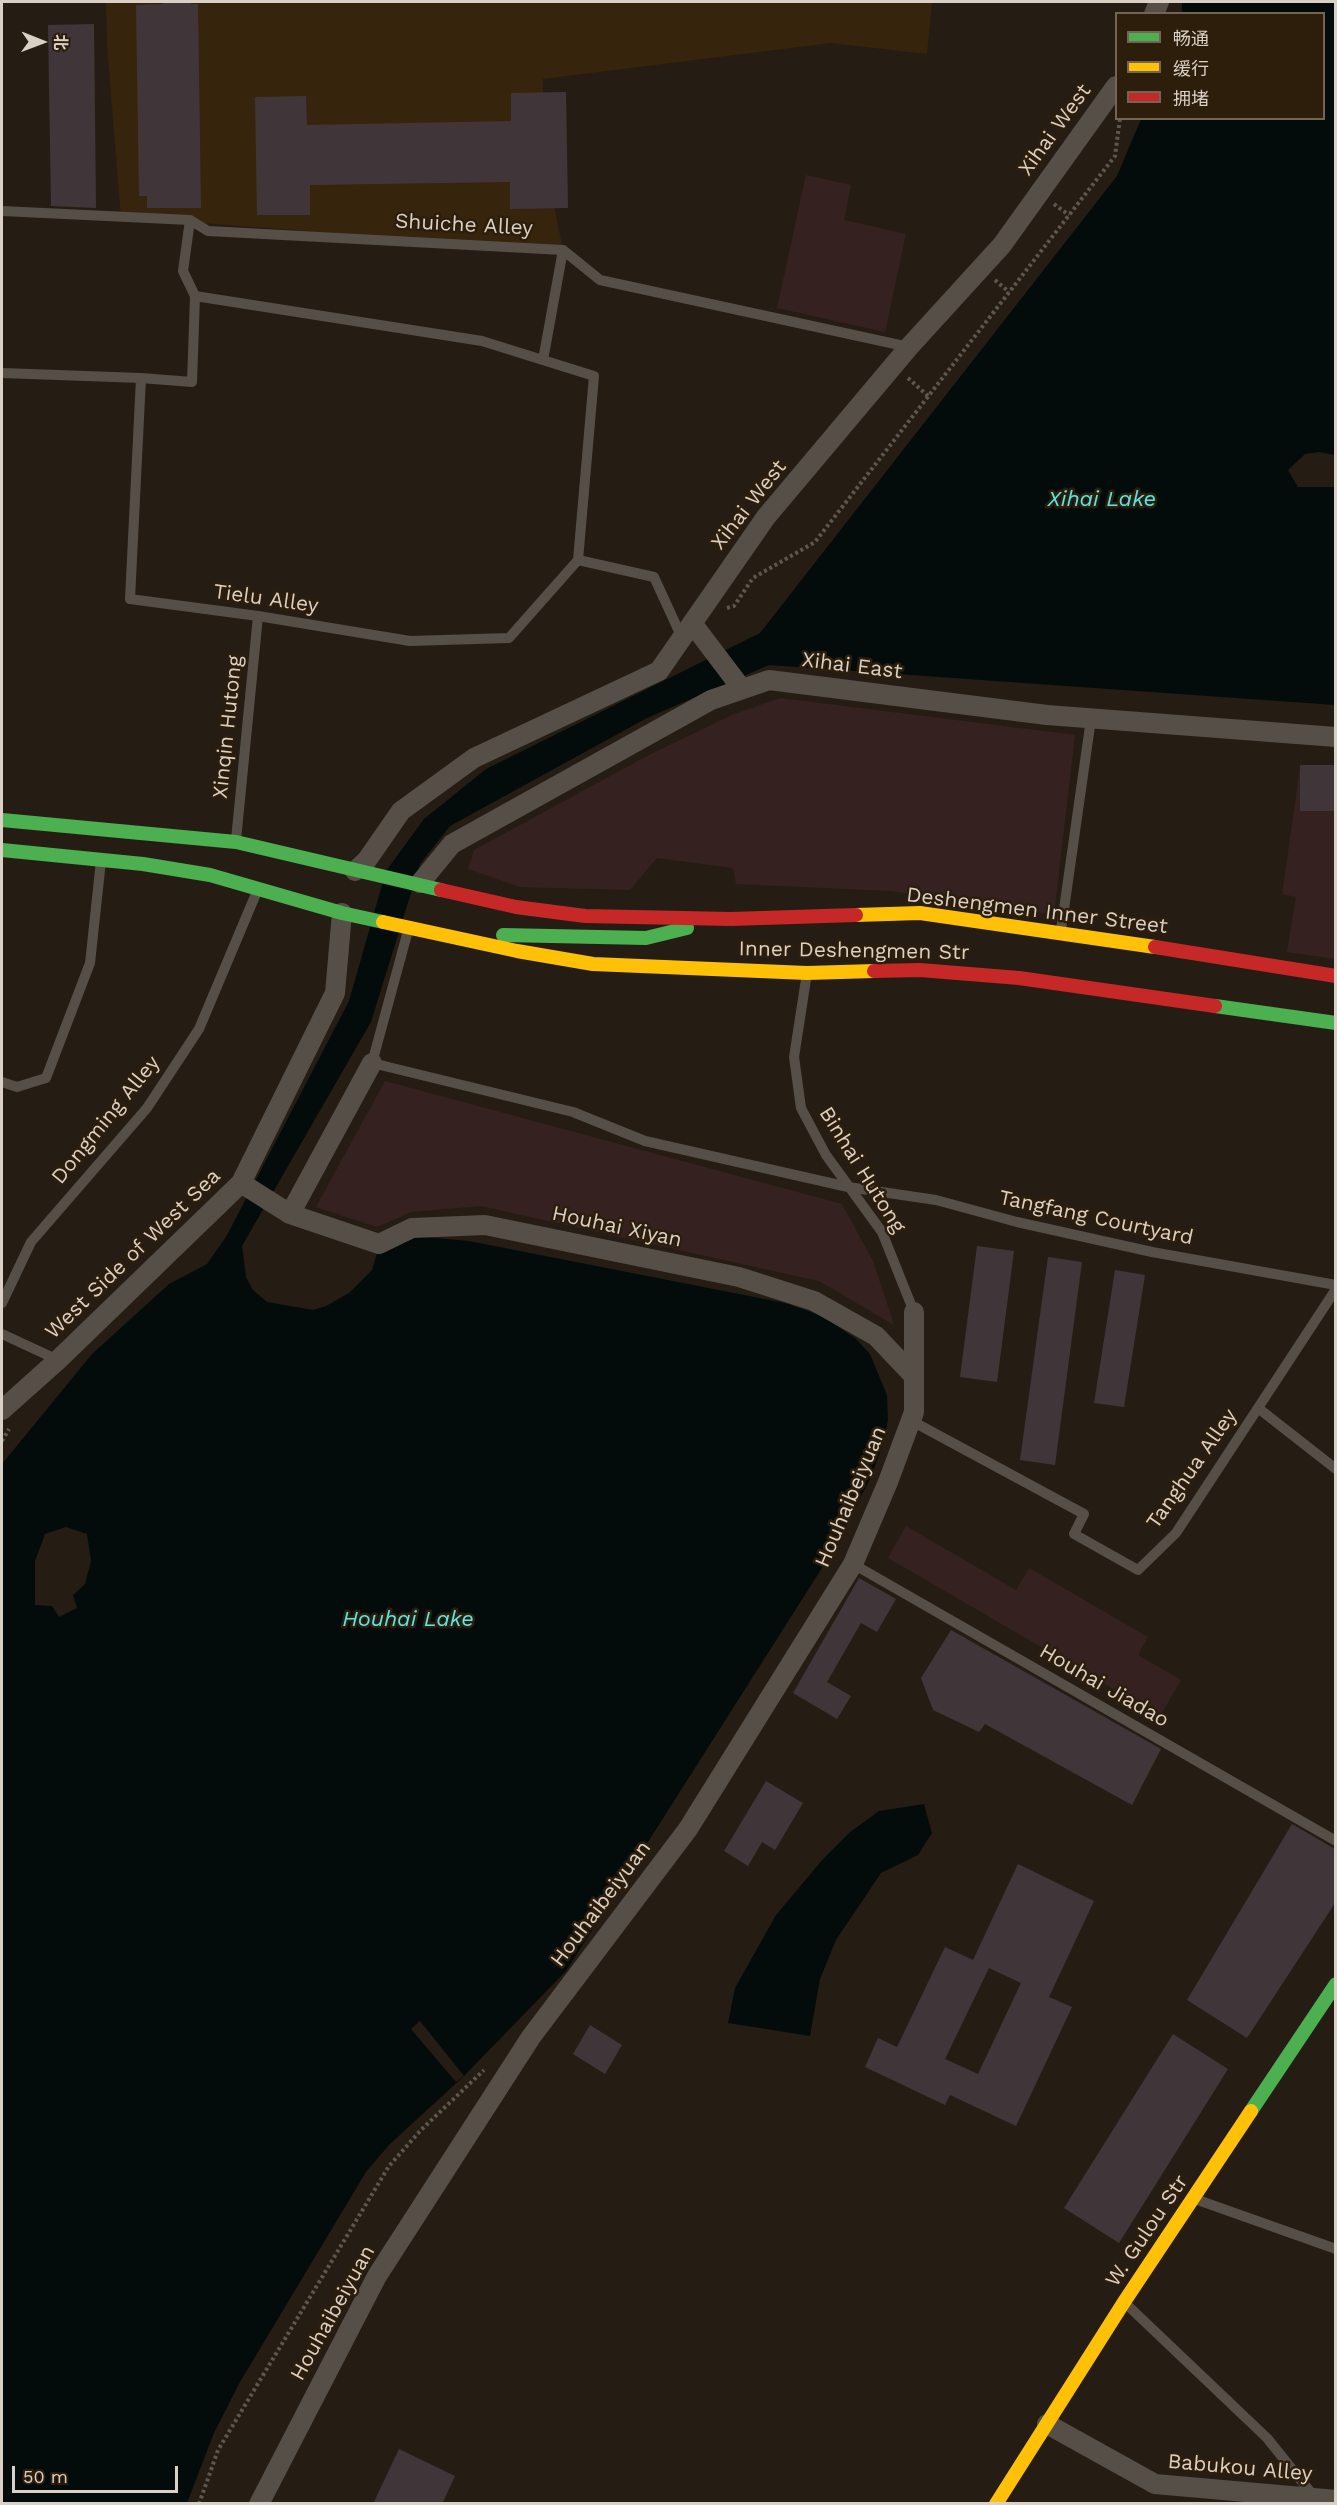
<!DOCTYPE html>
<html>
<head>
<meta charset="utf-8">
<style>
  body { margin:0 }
  #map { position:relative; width:1337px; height:2505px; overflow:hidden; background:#251d14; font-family:"Work Sans","Noto Sans SC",sans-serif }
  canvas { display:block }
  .frame { position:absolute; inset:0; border:3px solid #dad0c5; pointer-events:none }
  .legend { position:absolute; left:1115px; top:12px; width:210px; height:108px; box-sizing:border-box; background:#2d1e0c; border:2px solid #726556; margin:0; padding:8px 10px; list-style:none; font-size:18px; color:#dad0c5 }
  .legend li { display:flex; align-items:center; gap:12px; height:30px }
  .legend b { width:30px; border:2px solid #726556 }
  .north { position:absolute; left:12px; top:12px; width:60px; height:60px; -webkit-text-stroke:4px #2d1e0c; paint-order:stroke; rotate:91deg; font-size:16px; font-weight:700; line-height:24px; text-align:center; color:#dad0c5 }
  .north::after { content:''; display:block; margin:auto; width:21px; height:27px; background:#dad0c5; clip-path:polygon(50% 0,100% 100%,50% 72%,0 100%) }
  .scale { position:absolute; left:12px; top:2466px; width:166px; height:27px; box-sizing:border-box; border:3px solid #dad0c5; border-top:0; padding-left:8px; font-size:18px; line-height:21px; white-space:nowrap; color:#dad0c5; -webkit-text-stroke:4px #2d1e0c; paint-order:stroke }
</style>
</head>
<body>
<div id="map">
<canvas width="1337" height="2505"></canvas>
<div class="frame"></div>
<ul class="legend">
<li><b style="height:8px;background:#4caf50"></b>畅通</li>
<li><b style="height:8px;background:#ffc107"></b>缓行</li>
<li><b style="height:8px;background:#c62828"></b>拥堵</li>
</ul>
<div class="north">北</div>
<div class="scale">50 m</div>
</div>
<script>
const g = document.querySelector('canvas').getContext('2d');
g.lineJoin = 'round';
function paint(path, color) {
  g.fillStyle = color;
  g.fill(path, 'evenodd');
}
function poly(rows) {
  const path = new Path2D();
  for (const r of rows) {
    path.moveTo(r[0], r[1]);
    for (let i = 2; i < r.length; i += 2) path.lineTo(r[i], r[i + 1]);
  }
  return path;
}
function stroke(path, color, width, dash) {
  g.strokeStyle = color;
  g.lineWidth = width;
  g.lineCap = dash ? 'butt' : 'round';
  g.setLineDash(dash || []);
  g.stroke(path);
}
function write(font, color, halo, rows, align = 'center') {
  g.font = font + ' "Work Sans",sans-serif';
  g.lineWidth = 5;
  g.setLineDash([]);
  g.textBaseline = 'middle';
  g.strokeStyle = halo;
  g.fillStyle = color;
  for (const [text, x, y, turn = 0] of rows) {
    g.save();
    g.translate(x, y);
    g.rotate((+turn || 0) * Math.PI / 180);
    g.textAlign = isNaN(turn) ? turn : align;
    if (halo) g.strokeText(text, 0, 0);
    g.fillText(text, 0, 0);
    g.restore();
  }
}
paint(poly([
  [806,175,851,185,844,220,906,234,885,332,777,308],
  [780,698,1075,735,1054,915,891,891,736,884,733,868,657,858,630,890,520,887,468,869,474,850,649,755,732,715],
  [1335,767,1335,959,1287,952,1296,897,1282,894,1300,768],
  [385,1081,842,1204,873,1261,894,1325,819,1281,481,1206,411,1212,377,1227,316,1207],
  [906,1526,1016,1590,1029,1568,1148,1637,1138,1655,1181,1680,1160,1716,888,1558]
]), '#352220');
paint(poly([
  [106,2,932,2,927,54,831,43,543,79,544,157,563,250,121,217,107,45]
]), '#36240d');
paint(poly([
  [1182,2,1335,2,1335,455,1319,452,1305,454,1288,470,1298,487,1335,487,1335,705,769,665,647,718,450,826,420,864,371,1022,242,1246,246,1277,253,1290,267,1302,313,1310,326,1306,349,1293,372,1270,377,1253,414,1236,469,1241,785,1303,822,1316,855,1338,870,1354,887,1395,888,1420,883,1444,871,1477,836,1546,566,1971,464,2076,389,2145,366,2172,240,2382,214,2433,187,2503,2,2504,2,1464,92,1354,169,1284,207,1264,226,1237,349,1001,386,871,424,819,486,769,760,633,1117,176,1141,119,1324,118,1324,14,1182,13],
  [66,1527,87,1534,91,1561,85,1584,73,1595,77,1608,59,1617,52,1606,35,1605,35,1561,45,1534],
  [924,1804,932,1833,918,1855,881,1873,836,1940,820,1979,810,2036,728,2023,735,1988,776,1915,823,1859,850,1832,879,1811]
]), '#040c0b');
paint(poly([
  [420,2021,464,2076,456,2082,411,2029]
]), '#251d14');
paint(poly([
  [163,2,191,2,191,4,198,4,201,208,147,208,147,196,139,196,136,5,163,4],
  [94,24,96,208,51,206,48,25],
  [566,92,568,208,510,209,510,182,310,185,310,215,257,215,255,97,306,96,307,125,511,121,511,93],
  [1300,765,1335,765,1335,811,1300,811],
  [977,1246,1014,1251,997,1382,960,1377],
  [1048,1257,1082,1262,1055,1465,1020,1460],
  [1115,1270,1145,1275,1124,1407,1094,1403],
  [859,1578,896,1599,877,1632,861,1623,827,1682,851,1696,837,1719,793,1693],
  [951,1630,1161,1749,1132,1805,985,1724,979,1732,933,1710,921,1678],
  [766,1781,803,1803,775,1850,762,1842,748,1866,724,1851],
  [1292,1824,1335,1849,1335,1903,1247,2038,1187,2000],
  [1018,1864,1094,1901,1049,1997,1072,2007,1016,2126,950,2095,945,2105,865,2067,878,2038,897,2047,945,1947,973,1960],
  [989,1968,1021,1983,978,2074,945,2059],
  [590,2025,622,2045,605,2074,573,2054],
  [1173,2034,1228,2069,1119,2243,1064,2208],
  [399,2449,455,2476,442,2504,373,2504]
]), '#40363a');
stroke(poly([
  [1054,204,1069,215],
  [995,280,1009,292],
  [908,378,928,396],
  [727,608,734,606,753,578,815,542,1115,156,1120,118],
  [2,1441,9,1429],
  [199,2504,218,2450,389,2166,421,2130,484,2070]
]), '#5d5750', 4, [3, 3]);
stroke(poly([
  [2,211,190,220,208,231,563,250,600,280,909,347],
  [190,220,183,271,195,296,482,341,594,376,578,560],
  [543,360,563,250],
  [2,373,141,378,130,599,258,616,410,641,509,638,578,560,654,577,682,638],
  [141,378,192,382,195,296],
  [236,840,258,616],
  [409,927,372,1063,573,1112,645,1141,848,1187,936,1200,1017,1222,1152,1252,1336,1285],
  [1061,930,1091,719],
  [807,973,794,1057,801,1108,826,1155,882,1232,914,1312],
  [2,1082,17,1087,46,1078,90,963,101,861],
  [2,1303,31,1242,147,1108,199,1029,258,889],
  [2,1334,58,1360],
  [1258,1408,1336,1469],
  [910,1420,1084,1514,1074,1534,1138,1570,1176,1533,1336,1289],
  [853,1564,1336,1841],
  [1195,2199,1336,2249],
  [1124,2302,1267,2438,1316,2499]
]), '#564f48', 10);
stroke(poly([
  [1154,14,1159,2],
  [692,623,742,689],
  [355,871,367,860,401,811,474,758,659,671,766,517,909,347,1002,245,1116,86],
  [420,883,452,844,711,700,769,680,1047,715,1336,737],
  [241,1183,290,1214,379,1244,412,1228,485,1225,739,1277,814,1301,876,1336,913,1375],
  [290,1214,372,1063],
  [2,1410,58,1360,241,1183,335,993,342,913],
  [1047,2424,1155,2484,1336,2500],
  [259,2504,377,2276,531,2037,688,1829,853,1564,888,1482,914,1412,914,1312]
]), '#564f48', 20);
stroke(poly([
  [2,820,236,842,441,890],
  [2,850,143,864,210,875,342,913,383,922],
  [503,935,646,938,687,928],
  [1215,1006,1336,1023],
  [1251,2111,1336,1984]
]), '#4caf50', 14);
stroke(poly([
  [856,915,920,913,1155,947],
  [383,922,517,951,593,964,807,973,874,971],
  [996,2504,1124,2302,1251,2111]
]), '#ffc107', 14);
stroke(poly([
  [441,890,516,907,585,916,731,919,856,915],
  [1155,947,1336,976],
  [874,971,920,970,1019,978,1215,1006]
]), '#c62828', 14);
write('21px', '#dad0c5', '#2d1e0c', [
  ["Xihai West",1055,130,-54],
  ["Shuiche Alley",464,225,3],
  ["Xihai West",749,505,-52],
  ["Tielu Alley",266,599,8],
  ["Xihai East",852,666,7],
  ["Xinqin Hutong",228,727,-84],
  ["Deshengmen Inner Street",1037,911,7],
  ["Inner Deshengmen Str",854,951,1],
  ["Dongming Alley",106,1120,-51],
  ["Binhai Hutong",862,1170,58],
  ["Tangfang Courtyard",1096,1218,12],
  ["Houhai Xiyan",617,1227,12],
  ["West Side of West Sea",133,1254,-44],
  ["Tanghua Alley",1192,1469,-55],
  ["Houhaibeiyuan",851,1497,-67],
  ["Houhai Jiadao",1104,1686,30],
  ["Houhaibeiyuan",601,1904,-53],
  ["W. Gulou Str",1147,2231,-56],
  ["Houhaibeiyuan",333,2313,-61],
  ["Babukou Alley",1240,2468,5]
]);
write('italic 22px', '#59e7e9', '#2d1e0c', [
  ["Xihai Lake",1102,500],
  ["Houhai Lake",408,1620]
]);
</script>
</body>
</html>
